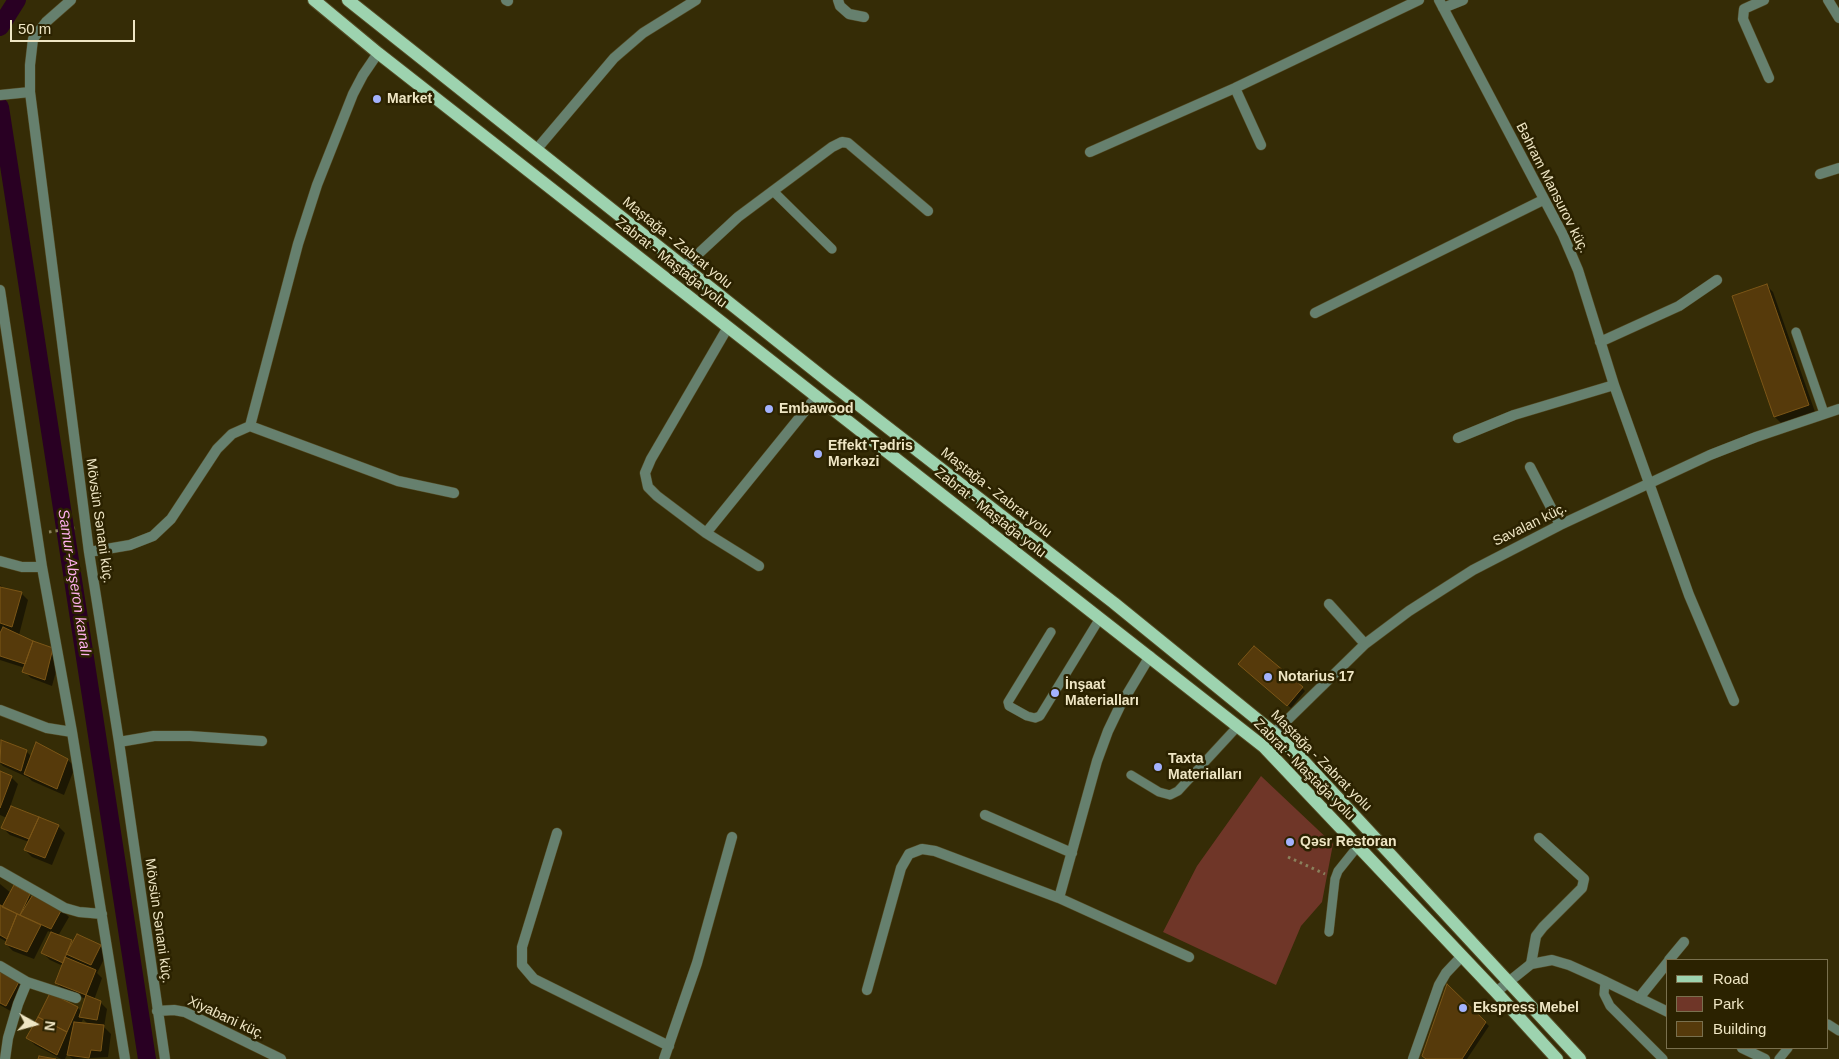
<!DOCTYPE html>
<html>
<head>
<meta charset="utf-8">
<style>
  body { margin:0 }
  #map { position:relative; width:1839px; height:1059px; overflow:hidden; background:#352c06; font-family:Helvetica,sans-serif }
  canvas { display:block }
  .legend { position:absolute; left:1666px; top:959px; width:162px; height:90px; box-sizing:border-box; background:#2b2200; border:1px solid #79704e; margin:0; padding:6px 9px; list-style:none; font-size:15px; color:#efe6c4 }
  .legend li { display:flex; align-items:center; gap:10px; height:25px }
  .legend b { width:25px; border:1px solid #79704e }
  .north { position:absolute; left:10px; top:999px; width:50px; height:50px; -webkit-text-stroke:4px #2b2200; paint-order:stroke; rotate:97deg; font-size:14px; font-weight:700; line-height:20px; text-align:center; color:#efe6c4 }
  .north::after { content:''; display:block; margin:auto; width:18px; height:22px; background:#efe6c4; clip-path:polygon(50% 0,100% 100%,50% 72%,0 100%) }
  .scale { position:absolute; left:10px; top:20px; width:125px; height:22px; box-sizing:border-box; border:2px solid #efe6c4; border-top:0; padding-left:6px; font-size:15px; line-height:18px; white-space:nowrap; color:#efe6c4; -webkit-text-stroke:4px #2b2200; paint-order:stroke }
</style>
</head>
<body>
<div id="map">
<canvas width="1839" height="1059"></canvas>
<ul class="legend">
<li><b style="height:6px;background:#9dd3af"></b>Road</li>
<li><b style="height:14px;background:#6f3628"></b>Park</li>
<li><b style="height:14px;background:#563a0b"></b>Building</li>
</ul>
<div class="north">N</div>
<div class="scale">50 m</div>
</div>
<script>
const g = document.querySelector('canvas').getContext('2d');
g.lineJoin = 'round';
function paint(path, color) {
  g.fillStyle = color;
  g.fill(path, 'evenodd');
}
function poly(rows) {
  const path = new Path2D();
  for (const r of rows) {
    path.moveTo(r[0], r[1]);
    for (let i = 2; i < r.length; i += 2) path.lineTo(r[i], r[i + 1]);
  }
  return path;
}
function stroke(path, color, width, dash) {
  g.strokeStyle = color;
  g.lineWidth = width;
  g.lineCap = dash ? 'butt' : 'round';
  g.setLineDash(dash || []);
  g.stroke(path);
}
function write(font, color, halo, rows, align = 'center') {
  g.font = font + ' Helvetica,sans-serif';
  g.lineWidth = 5;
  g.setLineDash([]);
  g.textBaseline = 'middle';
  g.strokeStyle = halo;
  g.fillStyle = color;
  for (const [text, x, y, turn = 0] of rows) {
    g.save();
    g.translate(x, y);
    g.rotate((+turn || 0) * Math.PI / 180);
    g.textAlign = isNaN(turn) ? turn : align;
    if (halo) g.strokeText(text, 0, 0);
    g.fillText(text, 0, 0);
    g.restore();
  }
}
paint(poly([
  [1261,776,1333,844,1322,902,1301,926,1276,985,1163,932,1197,866]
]), '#6f3628');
paint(poly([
  [1766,285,1773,292,1815,412,1782,424,1775,417,1733,297],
  [0,585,4,589,21,593,28,600,19,635,52,650,60,657,52,686,31,678,24,671,25,668,0,660],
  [1243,667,1302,688,1305,691,1291,708],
  [2,742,27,752,32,757,37,743,68,760,75,767,64,795,32,781,29,778,3,766,0,763],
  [0,772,11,777,18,784,10,807,58,826,65,833,52,865,32,857,25,850,29,842,10,835,3,828,7,818,0,815],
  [0,884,11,893,29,895,32,898,62,910,69,917,58,936,73,944,100,946,107,953,97,973,102,978,94,1000,100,1002,107,1009,104,1027,111,1034,108,1057,73,1059,67,1054,65,1059,61,1059,35,1045,28,1038,51,994,78,1008,82,1012,86,999,64,990,56,983,63,966,50,960,43,953,52,933,48,931,34,959,13,951,6,944,7,942,0,938],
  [83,1019,89,1025,81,1024],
  [0,968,27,986,14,1013,0,1005],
  [1447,986,1489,1026,1467,1059,1426,1059]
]), '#0007');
stroke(poly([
  [0,27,17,0],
  [0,107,147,1059]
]), '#290023', 18);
const building = poly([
  [1767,284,1809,405,1774,417,1732,296,1767,284],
  [0,587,22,592,12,627,0,623,0,587],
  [3,627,33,641,25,664,0,656,0,633,3,627],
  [33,641,53,648,45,680,22,672,33,641],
  [1254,646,1303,687,1287,706,1238,664,1254,646],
  [1,740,27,750,21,771,0,762,1,740],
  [36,742,68,759,57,789,24,774,36,742],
  [0,771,12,776,0,808,0,771],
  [11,806,39,817,29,839,1,828,11,806],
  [39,817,59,825,45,858,24,850,39,817],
  [14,885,30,894,20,915,2,907,14,885],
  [34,893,62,909,51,929,20,915,34,893],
  [0,905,17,914,7,939,0,935,0,905],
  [17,914,41,925,27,952,5,944,17,914],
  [51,932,72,940,63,963,41,953,51,932],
  [77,934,101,945,91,965,66,954,77,934],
  [65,957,96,970,86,995,55,983,65,957],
  [0,966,21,978,6,1006,0,1003,0,966],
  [1447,984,1486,1022,1462,1059,1426,1059,1422,1056,1447,984],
  [50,993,78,1007,67,1032,38,1017,50,993],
  [86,995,101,1001,97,1020,79,1017,86,995],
  [38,1017,67,1032,57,1055,26,1038,38,1017],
  [74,1022,104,1025,101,1051,91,1050,89,1058,67,1055,74,1022],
  [39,1056,56,1059,38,1059,39,1056]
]);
paint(building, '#563a0b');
stroke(building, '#7c5617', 1);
const service = poly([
  [773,191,832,249],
  [1796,332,1824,413],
  [1051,632,1008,702,1009,706,1027,716,1035,718,1040,716,1100,618],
  [1131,775,1159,792,1170,795,1178,791,1238,726],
  [1329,932,1335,879,1338,871,1358,846],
  [1605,981,1604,994,1610,1006,1663,1059],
  [1828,1024,1839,1031],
  [1779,1059,1788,1048]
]);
const minor = poly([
  [71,0,46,22,33,39,30,65,30,92,89,552,119,742,165,1059],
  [506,0,508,1],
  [838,0,840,6,849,14,864,17],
  [1439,0,1563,235,1578,270,1614,385,1689,595,1734,701],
  [1764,0,1744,9,1743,19,1769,78],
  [1828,0,1839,18],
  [1443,8,1463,0],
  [378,53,363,75,353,94,317,185,298,244,250,426,398,481,454,493],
  [1235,88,1261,145],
  [0,95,30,92],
  [536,150,614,58,643,33,696,0],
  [1090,152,1235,88,1419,0],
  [1820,174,1839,168],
  [683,268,738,217,832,147,842,142,848,143,928,211],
  [0,290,42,567,72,732,125,1059],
  [1315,313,1543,200],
  [728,327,651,459,645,473,648,487,657,496,706,533,759,566],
  [1600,342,1679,306,1717,280],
  [1458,438,1514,415,1614,385],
  [1530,467,1560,525],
  [706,533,817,396],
  [89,552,130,545,153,536,171,519,217,449,232,434,250,426],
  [0,561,22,567,42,567],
  [1329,604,1365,644],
  [0,710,47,728,72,732],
  [1274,733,1365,644,1409,611,1473,570,1560,525,1710,455,1756,437,1839,409],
  [119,742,154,736,190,736,262,741],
  [985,815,1072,853],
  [557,833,522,947,522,965,534,979,669,1046],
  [0,871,65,908,79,912,102,914],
  [1059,898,1097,761,1108,731,1120,706,1150,656],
  [1669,960,1684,942],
  [1531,964,1536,936,1543,927,1582,888,1584,879,1539,838],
  [0,966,27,982,76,998],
  [867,990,901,868,909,854,922,849,935,851,1059,898,1189,957],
  [1639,998,1668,962],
  [157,1011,174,1010,185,1012,281,1059],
  [5,1059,8,1038,18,1004,27,982],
  [664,1059,697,963,732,837],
  [1413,1059,1439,985,1446,973,1462,956]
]);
const tertiary = poly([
  [1496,992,1531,964,1552,960,1569,965,1598,978,1668,1012],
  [1742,1048,1765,1059]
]);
const primary = poly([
  [314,0,378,53,1264,747,1496,992,1557,1059],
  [348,0,829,382,1114,603,1274,733,1302,759,1580,1059]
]);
stroke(service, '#534a24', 10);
stroke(minor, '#534a24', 11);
stroke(tertiary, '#534a24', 11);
stroke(primary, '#534a24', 14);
stroke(poly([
  [49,532,75,528],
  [1288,857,1325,874]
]), '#8a815d', 3, [2.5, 4]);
stroke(service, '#66806e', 9);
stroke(minor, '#66806e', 10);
stroke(tertiary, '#66806e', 10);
stroke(primary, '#9dd3af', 12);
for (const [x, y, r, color] of [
  [377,99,5,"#a3b2fd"],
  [769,409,5,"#a3b2fd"],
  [818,454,5,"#a3b2fd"],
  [1268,677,5,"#a3b2fd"],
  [1055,693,5,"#a3b2fd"],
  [1158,767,5,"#a3b2fd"],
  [1290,842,5,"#a3b2fd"],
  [1463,1008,5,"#a3b2fd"]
]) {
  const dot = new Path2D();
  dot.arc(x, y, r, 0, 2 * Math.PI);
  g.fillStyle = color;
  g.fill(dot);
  stroke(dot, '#2b2200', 2);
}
write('bold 14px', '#efe6c4', '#2b2200', [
  ["Market",387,99],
  ["Embawood",779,409],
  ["Effekt Tədris",828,446],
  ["Mərkəzi",828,462],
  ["Notarius 17",1278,677],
  ["İnşaat",1065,685],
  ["Materialları",1065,701],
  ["Taxta",1168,759],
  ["Materialları",1168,775],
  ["Qəsr Restoran",1300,842],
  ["Ekspress Mebel",1473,1008]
], 'left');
write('14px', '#efe6c4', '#2b2200', [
  ["Bəhram Mansurov küç.",1552,188,63],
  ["Maştağa - Zabrat yolu",677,243,39],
  ["Zabrat - Maştağa yolu",671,263,38],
  ["Maştağa - Zabrat yolu",996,493,38],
  ["Zabrat - Maştağa yolu",990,513,38],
  ["Mövsün Sənani küç.",99,521,82],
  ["Savalan küç.",1530,525,-26],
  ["Maştağa - Zabrat yolu",1321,761,45],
  ["Zabrat - Maştağa yolu",1304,770,45],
  ["Mövsün Sənani küç.",158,921,82],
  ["Xiyabani küç.",226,1018,25]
]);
write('italic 15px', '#feafec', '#2b2200', [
  ["Samur-Abşeron kanalı",74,583,81]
]);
</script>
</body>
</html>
